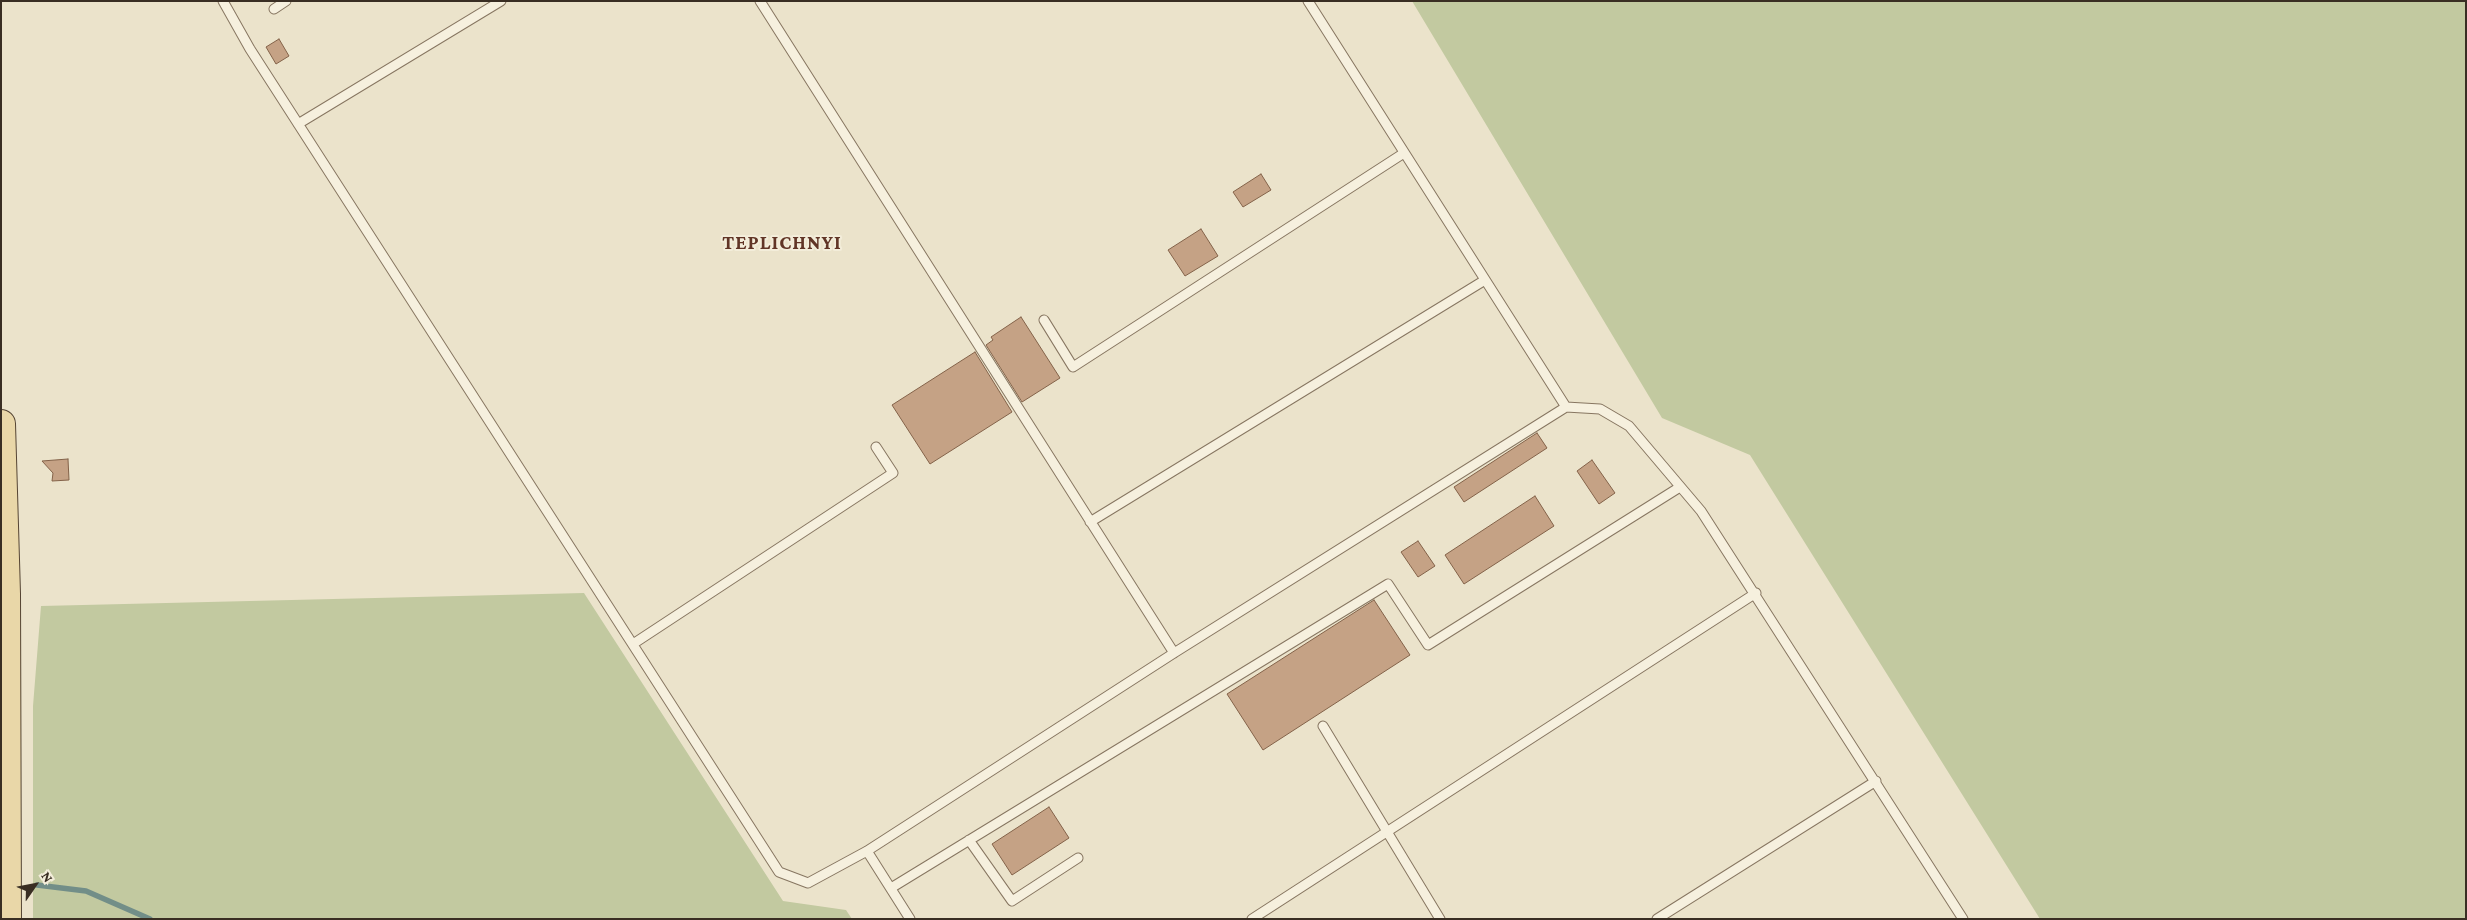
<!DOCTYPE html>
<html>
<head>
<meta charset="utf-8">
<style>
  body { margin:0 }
  #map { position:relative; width:2467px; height:920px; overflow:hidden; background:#ebe3cb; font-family:"Crimson Pro",serif }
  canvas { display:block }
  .frame { position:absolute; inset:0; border:2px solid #392e23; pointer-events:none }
  .north { position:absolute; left:10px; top:860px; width:50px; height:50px; -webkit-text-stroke:4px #f3edda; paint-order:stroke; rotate:57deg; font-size:14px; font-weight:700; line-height:20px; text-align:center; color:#392e23 }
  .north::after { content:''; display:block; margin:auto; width:18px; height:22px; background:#392e23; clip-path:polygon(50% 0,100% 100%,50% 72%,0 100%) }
</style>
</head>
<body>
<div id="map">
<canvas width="2467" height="920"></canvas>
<div class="frame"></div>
<div class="north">N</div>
</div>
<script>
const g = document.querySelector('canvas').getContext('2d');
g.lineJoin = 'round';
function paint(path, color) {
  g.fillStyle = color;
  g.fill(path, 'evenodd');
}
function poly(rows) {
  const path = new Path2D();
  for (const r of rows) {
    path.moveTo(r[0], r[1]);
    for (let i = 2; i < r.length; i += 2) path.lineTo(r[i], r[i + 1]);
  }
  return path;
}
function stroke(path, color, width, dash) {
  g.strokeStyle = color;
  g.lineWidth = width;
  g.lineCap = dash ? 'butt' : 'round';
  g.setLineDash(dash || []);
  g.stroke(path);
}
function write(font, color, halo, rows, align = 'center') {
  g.font = font + ' "Crimson Pro",serif';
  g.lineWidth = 4;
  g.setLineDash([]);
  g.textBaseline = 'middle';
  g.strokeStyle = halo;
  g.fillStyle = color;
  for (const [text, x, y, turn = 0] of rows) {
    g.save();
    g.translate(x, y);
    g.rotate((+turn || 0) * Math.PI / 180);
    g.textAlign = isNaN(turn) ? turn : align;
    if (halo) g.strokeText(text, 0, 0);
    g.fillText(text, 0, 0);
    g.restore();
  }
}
paint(poly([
  [1412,1,2466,1,2466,919,2040,919,1750,455,1662,418],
  [584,593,783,901,846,910,852,919,33,919,33,706,41,606]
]), '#c2c9a0');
stroke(poly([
  [37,885,86,891,150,919]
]), '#728e88', 5.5);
const building = poly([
  [279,39,289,56,276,64,266,47,279,39],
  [1261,174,1271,190,1243,207,1233,192,1261,174],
  [1201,229,1218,256,1185,276,1168,250,1201,229],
  [1021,317,1060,378,1022,402,986,345,993,340,991,337,1021,317],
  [975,352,1012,412,930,464,892,405,975,352],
  [1537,433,1547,448,1464,502,1454,487,1537,433],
  [68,459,69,480,52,481,53,473,42,461,68,459],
  [1592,460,1615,493,1599,504,1577,471,1592,460],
  [1535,496,1554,526,1464,584,1445,555,1535,496],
  [1418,541,1435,566,1418,577,1401,552,1418,541],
  [1374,600,1410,655,1263,750,1227,694,1374,600],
  [1049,807,1069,838,1012,875,992,844,1049,807]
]);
paint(building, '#c5a285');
stroke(building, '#836249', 1);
const lane = poly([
  [223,1,250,49,779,872,808,883,867,851,1174,653,1566,407],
  [760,1,1174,653],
  [1308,1,1566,407,1600,409,1629,426,1701,511,1963,919],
  [274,9,286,1],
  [298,124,501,1],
  [1044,320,1073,367,1404,153],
  [1090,522,1485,280],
  [633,644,893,473,876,447],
  [1323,726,1440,919],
  [969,840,1012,901,1078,858],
  [867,851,910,919],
  [891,888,1388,584,1428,645,1680,487],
  [1252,919,1756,593],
  [1657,919,1876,781]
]);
const primary = poly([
  [1,424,6,594,7,919]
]);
stroke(lane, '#877661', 11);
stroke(primary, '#554534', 30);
stroke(poly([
  [2465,711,2466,711]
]), '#877661', 3, [4, 2.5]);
stroke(lane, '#f6f0de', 9);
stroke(primary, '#e9d7a8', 28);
g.letterSpacing = '1px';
write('bold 20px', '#613526', '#f3edda', [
  ["TEPLICHNYI",782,243]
]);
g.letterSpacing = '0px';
</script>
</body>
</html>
